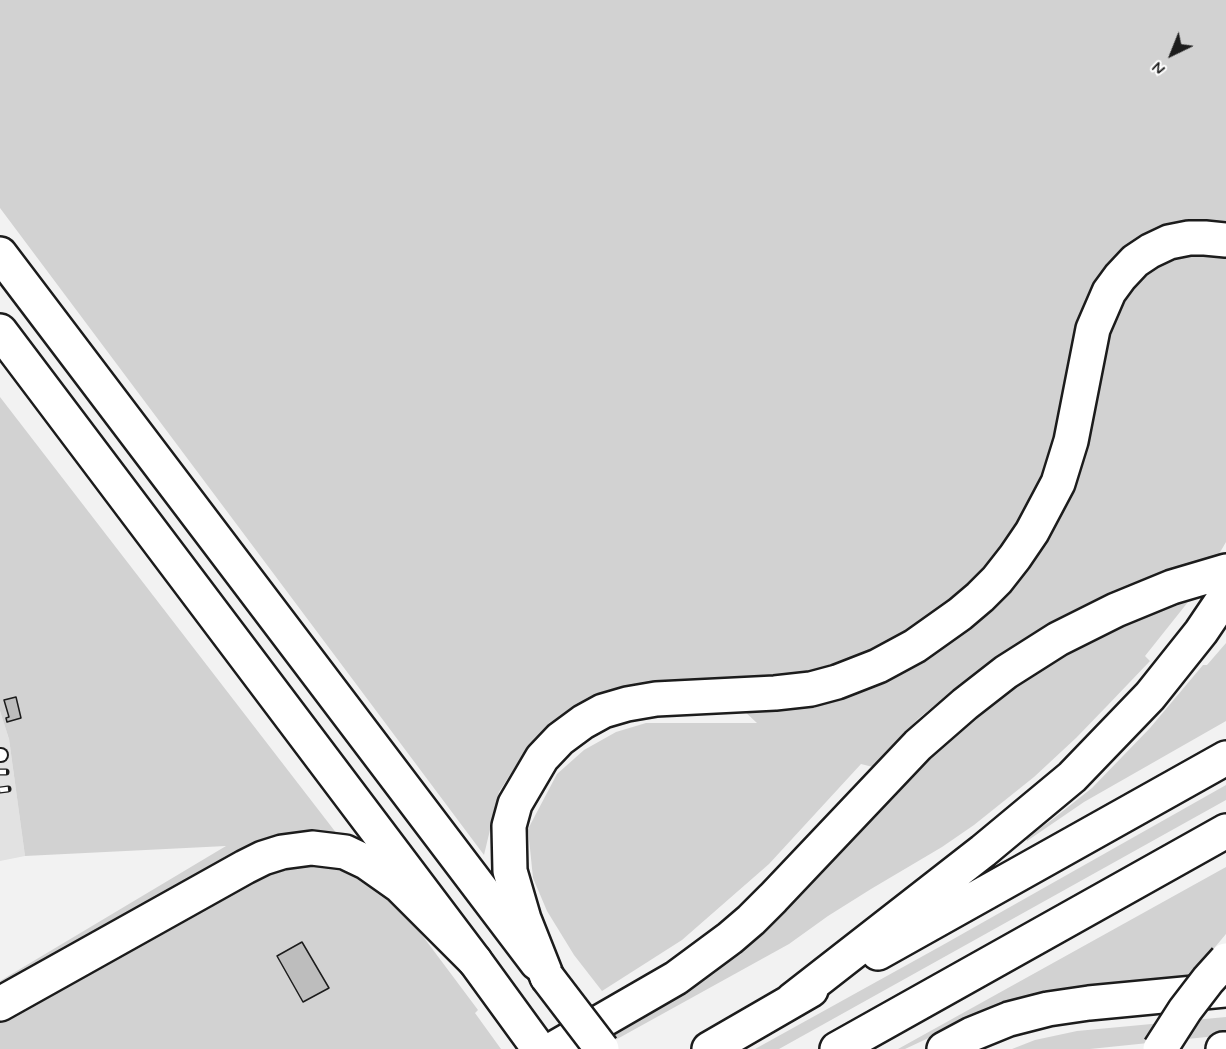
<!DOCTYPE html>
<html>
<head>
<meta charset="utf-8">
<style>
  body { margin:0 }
  #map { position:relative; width:1226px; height:1049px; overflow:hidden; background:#f2f2f2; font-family:Mynerve,sans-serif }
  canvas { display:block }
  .north { position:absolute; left:1142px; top:24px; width:60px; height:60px; -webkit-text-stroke:4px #fff; paint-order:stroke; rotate:223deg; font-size:16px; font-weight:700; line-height:24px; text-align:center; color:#1c1c1c }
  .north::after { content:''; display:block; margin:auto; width:21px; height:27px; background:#1c1c1c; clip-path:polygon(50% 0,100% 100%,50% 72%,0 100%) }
</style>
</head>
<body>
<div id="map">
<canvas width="1226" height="1049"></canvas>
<div class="north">N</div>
</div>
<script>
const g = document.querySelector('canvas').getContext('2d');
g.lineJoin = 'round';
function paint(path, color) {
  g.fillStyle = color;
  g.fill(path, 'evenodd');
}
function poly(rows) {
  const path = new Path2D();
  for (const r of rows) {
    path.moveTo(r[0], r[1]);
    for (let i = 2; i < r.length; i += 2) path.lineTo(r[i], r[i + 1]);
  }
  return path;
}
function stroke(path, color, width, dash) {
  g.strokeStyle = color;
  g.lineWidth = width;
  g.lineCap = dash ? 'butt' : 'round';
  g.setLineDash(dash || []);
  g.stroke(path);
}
paint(poly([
  [0,711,9,739,25,856,0,861]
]), '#e2e2e2');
paint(poly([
  [0,0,1226,0,1226,229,1143,244,1060,434,1036,505,978,584,866,663,543,734,522,756,499,792,484,855,0,208],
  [1226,252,1226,542,1216,559,1092,604,1033,635,998,657,970,677,919,718,873,767,861,764,769,864,682,940,602,991,574,955,547,911,533,878,528,829,557,774,584,750,616,732,646,723,757,723,743,710,965,627,1090,391,1123,289,1170,254],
  [0,397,344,843,317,839,0,994,0,981,226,846,25,856,9,739,0,711],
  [1188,602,1145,656,1150,661,1107,706,1076,738,1034,777,974,825,942,847,871,889,828,916,789,944,599,1049,587,1049,679,995,754,937,804,890,876,808,926,755,1009,690,1035,672,1068,653,1155,612],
  [1226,643,1226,721,1084,802,1027,841,1026,838,1049,822,1092,788,1150,728,1203,665,1207,665],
  [1226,785,1226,800,779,1049,755,1049,941,946],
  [296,863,327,863,353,869,395,899,478,1010,475,1013,501,1049,0,1049,0,1019,258,874],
  [1226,867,1226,934,1185,983,982,1013,905,1049,898,1049],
  [1226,1017,1226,1035,1090,1049,1012,1049,1035,1040,1077,1031]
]), '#d2d2d2');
const building = poly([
  [16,697,21,718,7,722,6,718,9,717,4,700,16,697],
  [302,942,329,988,303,1002,277,956,302,942]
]);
paint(building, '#bdbdbd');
stroke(building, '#1c1c1c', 1.5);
const service = poly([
  [0,755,1,755]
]);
const trunk = poly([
  [0,254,537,963],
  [0,331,475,961,539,1049]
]);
const motorway = poly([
  [878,953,1226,758],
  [547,977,524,919,510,871,509,826,515,804,542,758,560,739,583,722,603,711,627,704,656,699,775,693,811,689,837,682,878,666,915,646,960,614,980,597,997,580,1015,557,1032,532,1058,483,1071,441,1093,329,1109,292,1120,277,1135,261,1150,251,1169,242,1189,238,1205,238,1226,240],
  [792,1000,983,851,1072,777,1150,696,1201,632,1226,595],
  [0,1004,245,867,263,858,282,852,312,848,345,852,366,862,400,886,475,961],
  [553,1049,676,978,730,938,751,920,773,898,918,745,965,704,1006,672,1058,639,1116,610,1172,587,1226,571],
  [709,1049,811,990],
  [837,1049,1226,831],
  [944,1049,972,1034,1009,1019,1048,1009,1089,1003,1226,990],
  [1223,1049,1226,1049]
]);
stroke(service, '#1c1c1c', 16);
stroke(trunk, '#1c1c1c', 38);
stroke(motorway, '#1c1c1c', 38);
stroke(service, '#fff', 12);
stroke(trunk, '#fff', 33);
stroke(motorway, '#fff', 33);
const rail = poly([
  [0,772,6,772],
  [0,790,8,789]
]);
stroke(rail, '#1c1c1c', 7);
stroke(rail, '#fff', 4.5, [14]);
const trunkBridge = poly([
  [547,977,602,1049]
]);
const motorwayBridge = poly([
  [1160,1049,1185,1010,1208,980,1226,960]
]);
stroke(trunkBridge, '#1c1c1c', 38, []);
stroke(motorwayBridge, '#1c1c1c', 38, []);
stroke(trunkBridge, '#fff', 33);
stroke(motorwayBridge, '#fff', 33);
</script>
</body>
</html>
